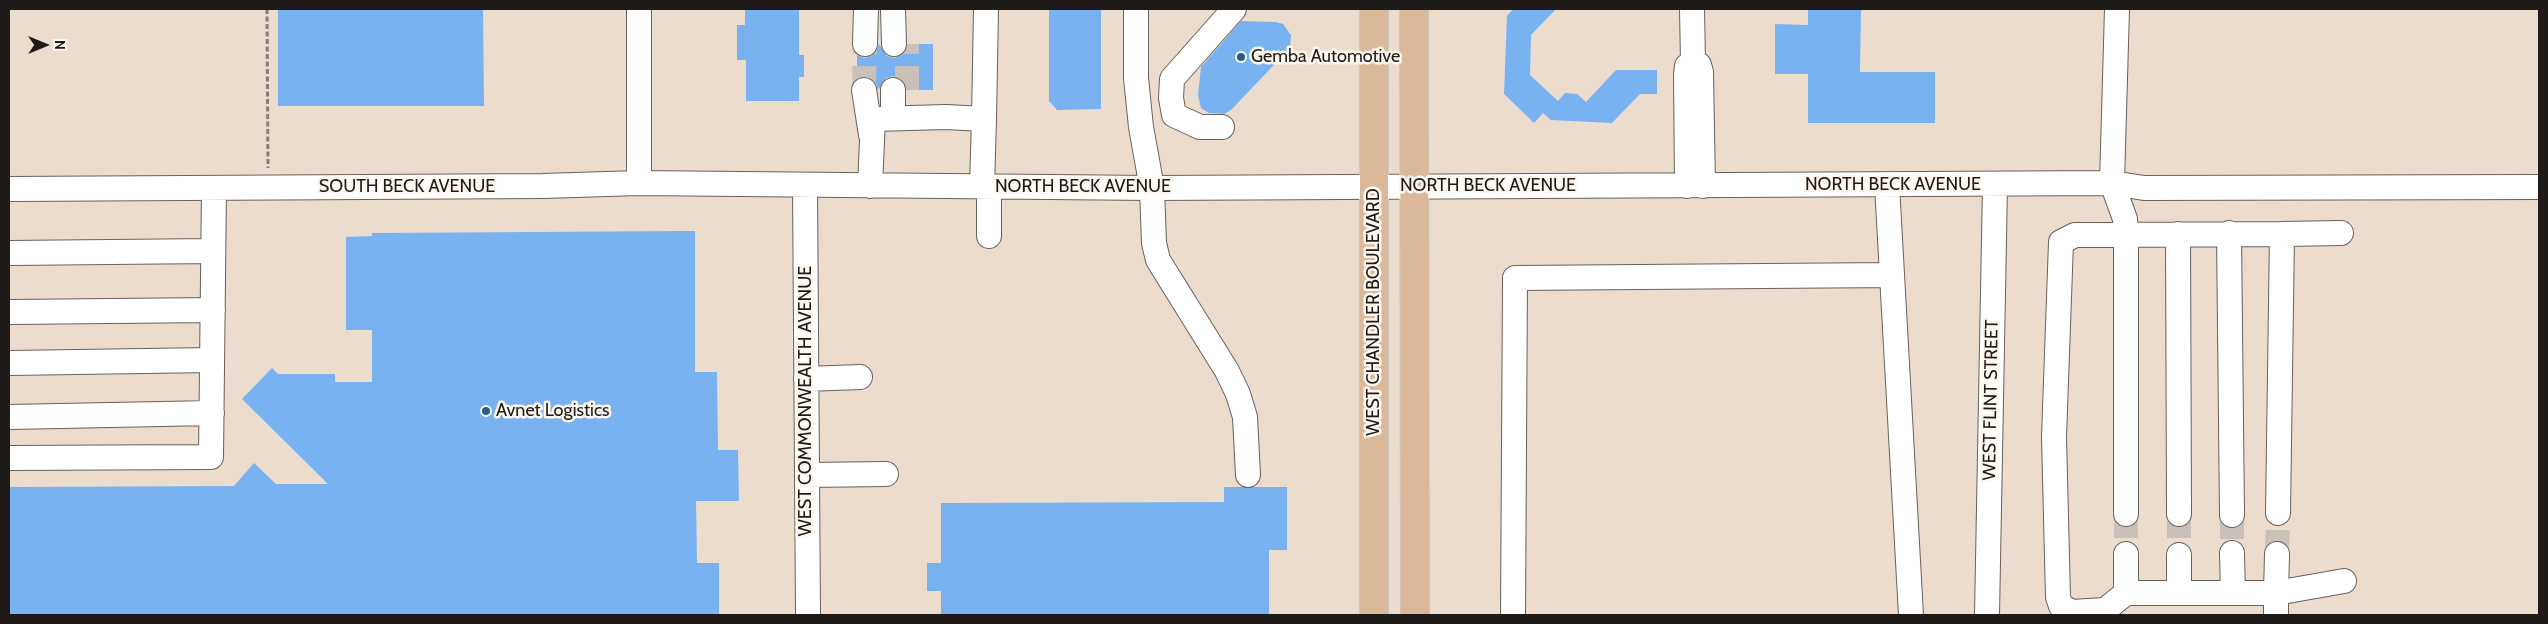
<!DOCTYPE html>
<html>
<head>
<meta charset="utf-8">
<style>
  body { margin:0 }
  #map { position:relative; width:2548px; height:624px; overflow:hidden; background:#f3e9e1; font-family:Cabin,sans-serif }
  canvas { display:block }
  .frame { position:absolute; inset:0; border:10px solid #1e1a18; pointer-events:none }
  .north { position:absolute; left:20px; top:20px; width:50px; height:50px; -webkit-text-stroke:4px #fef7f0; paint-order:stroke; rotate:90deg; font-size:14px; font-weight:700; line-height:20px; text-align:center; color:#1e1a18 }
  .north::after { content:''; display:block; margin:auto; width:18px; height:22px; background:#1e1a18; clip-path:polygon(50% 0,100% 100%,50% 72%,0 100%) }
</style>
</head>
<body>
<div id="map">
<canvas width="2548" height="624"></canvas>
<div class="frame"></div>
<div class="north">N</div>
</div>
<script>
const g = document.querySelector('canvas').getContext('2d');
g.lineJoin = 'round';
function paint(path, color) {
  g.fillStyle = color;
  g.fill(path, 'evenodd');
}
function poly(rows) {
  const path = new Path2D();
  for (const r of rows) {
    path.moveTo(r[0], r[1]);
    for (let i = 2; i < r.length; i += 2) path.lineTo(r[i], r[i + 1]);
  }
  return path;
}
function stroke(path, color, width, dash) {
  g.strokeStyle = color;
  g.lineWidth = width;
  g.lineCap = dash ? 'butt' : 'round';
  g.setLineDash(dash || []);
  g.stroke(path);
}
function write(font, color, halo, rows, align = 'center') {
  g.font = font + ' Cabin,sans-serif';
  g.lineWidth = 5;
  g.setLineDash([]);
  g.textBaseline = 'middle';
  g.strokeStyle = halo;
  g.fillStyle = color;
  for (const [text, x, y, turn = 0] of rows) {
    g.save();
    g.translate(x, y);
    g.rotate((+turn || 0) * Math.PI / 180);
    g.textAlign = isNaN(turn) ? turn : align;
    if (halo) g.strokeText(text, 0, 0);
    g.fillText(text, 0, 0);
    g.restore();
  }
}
paint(poly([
  [9,9,2539,9,2539,615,9,615]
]), '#ecdcce');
paint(poly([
  [278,9,483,9,484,106,278,106],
  [745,9,799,9,799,55,804,55,804,77,799,77,799,101,746,101,746,60,737,60,737,25,745,25],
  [1049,9,1101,9,1101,109,1057,110,1049,101],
  [1513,9,1556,9,1531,35,1530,75,1558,101,1565,93,1577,94,1586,102,1616,70,1657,70,1657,94,1640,94,1612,123,1551,120,1543,113,1534,123,1504,94,1507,16],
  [1808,9,1861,9,1860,72,1935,72,1935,123,1808,123,1808,74,1775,74,1775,24,1808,25],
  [1241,21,1276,22,1283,24,1291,35,1290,48,1231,110,1224,114,1209,113,1201,108,1198,95,1201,67],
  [879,44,887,56,894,58,902,55,908,44,933,44,933,90,907,90,905,83,893,76,886,78,878,90,875,82,869,77,857,79,857,55,864,58,871,56,876,52],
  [695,231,695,372,717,372,718,450,738,450,739,501,696,501,697,563,719,563,719,615,9,615,9,487,234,486,254,463,276,484,328,484,242,399,272,368,278,374,335,374,335,382,372,382,372,330,346,330,346,237,372,236,372,233],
  [1224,487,1287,487,1287,550,1269,550,1269,615,941,615,941,591,927,591,927,563,941,563,941,503,1224,502]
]), '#78b2f0');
stroke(poly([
  [864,90,865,44],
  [907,90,907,44],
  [2126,514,2126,554],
  [2179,514,2179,555],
  [2232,515,2232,553],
  [2277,554,2278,513]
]), '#c8c0b9', 24, [24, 12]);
const minor = poly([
  [639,9,639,183],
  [893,9,894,44],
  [1136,9,1136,78,1141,127,1152,188,1154,243,1158,260,1227,371,1238,394,1245,417,1248,475],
  [1692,9,1693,62],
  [2117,9,2112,183,2125,219,2126,234,2126,514],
  [865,44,866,9],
  [864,90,871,135],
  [893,118,893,90],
  [984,119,986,9],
  [1222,127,1200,127,1174,115,1171,98,1172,79,1234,9],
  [1887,185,1911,615],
  [805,186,808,615],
  [870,186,873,119,946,117,984,119,982,187],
  [1687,186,1686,75,1687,66,1693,62,1699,65,1701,72,1703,186],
  [989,187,989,236],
  [9,189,543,186,639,183,1152,188,2112,183,2144,188,2539,187],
  [2229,233,2232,515],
  [2178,234,2179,514],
  [2282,234,2341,233],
  [9,253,213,251],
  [9,312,213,310],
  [9,363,212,360],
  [806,379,860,377],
  [9,417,212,413],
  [9,458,211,457,214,188],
  [807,475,886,474],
  [2232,553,2233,593],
  [2126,554,2126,593,2276,593,2276,615],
  [2277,554,2276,593,2344,581],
  [2179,555,2179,593],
  [2126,593,2105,610,2072,612,2061,606,2058,597,2054,437,2061,242,2075,235,2282,234,2278,513],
  [1513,615,1515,278,1891,275],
  [1987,615,1995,184]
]);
const major = poly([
  [1374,9,1374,615],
  [1414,9,1415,615]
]);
stroke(minor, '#69615a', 26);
stroke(major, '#c9c8c8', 30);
stroke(poly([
  [267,9,268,168]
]), '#857e79', 3, [5, 2.5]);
stroke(minor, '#fff', 24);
stroke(major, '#dbb998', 28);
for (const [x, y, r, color] of [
  [1241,57,5,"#245c94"],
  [486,411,5,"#245c94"]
]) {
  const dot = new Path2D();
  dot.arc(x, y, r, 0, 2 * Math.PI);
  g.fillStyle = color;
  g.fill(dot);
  stroke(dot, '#fef7f0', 2);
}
write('18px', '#1e1a18', '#fef7f0', [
  ["Gemba Automotive",1251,57],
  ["Avnet Logistics",496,411]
], 'left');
write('18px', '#1e1a18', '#fef7f0', [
  ["NORTH BECK AVENUE",1893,185],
  ["NORTH BECK AVENUE",1488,186],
  ["SOUTH BECK AVENUE",407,187],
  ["NORTH BECK AVENUE",1083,187],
  ["WEST CHANDLER BOULEVARD",1374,312,-90],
  ["WEST FLINT STREET",1991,400,-89],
  ["WEST COMMONWEALTH AVENUE",806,401,-90]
]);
</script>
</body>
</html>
